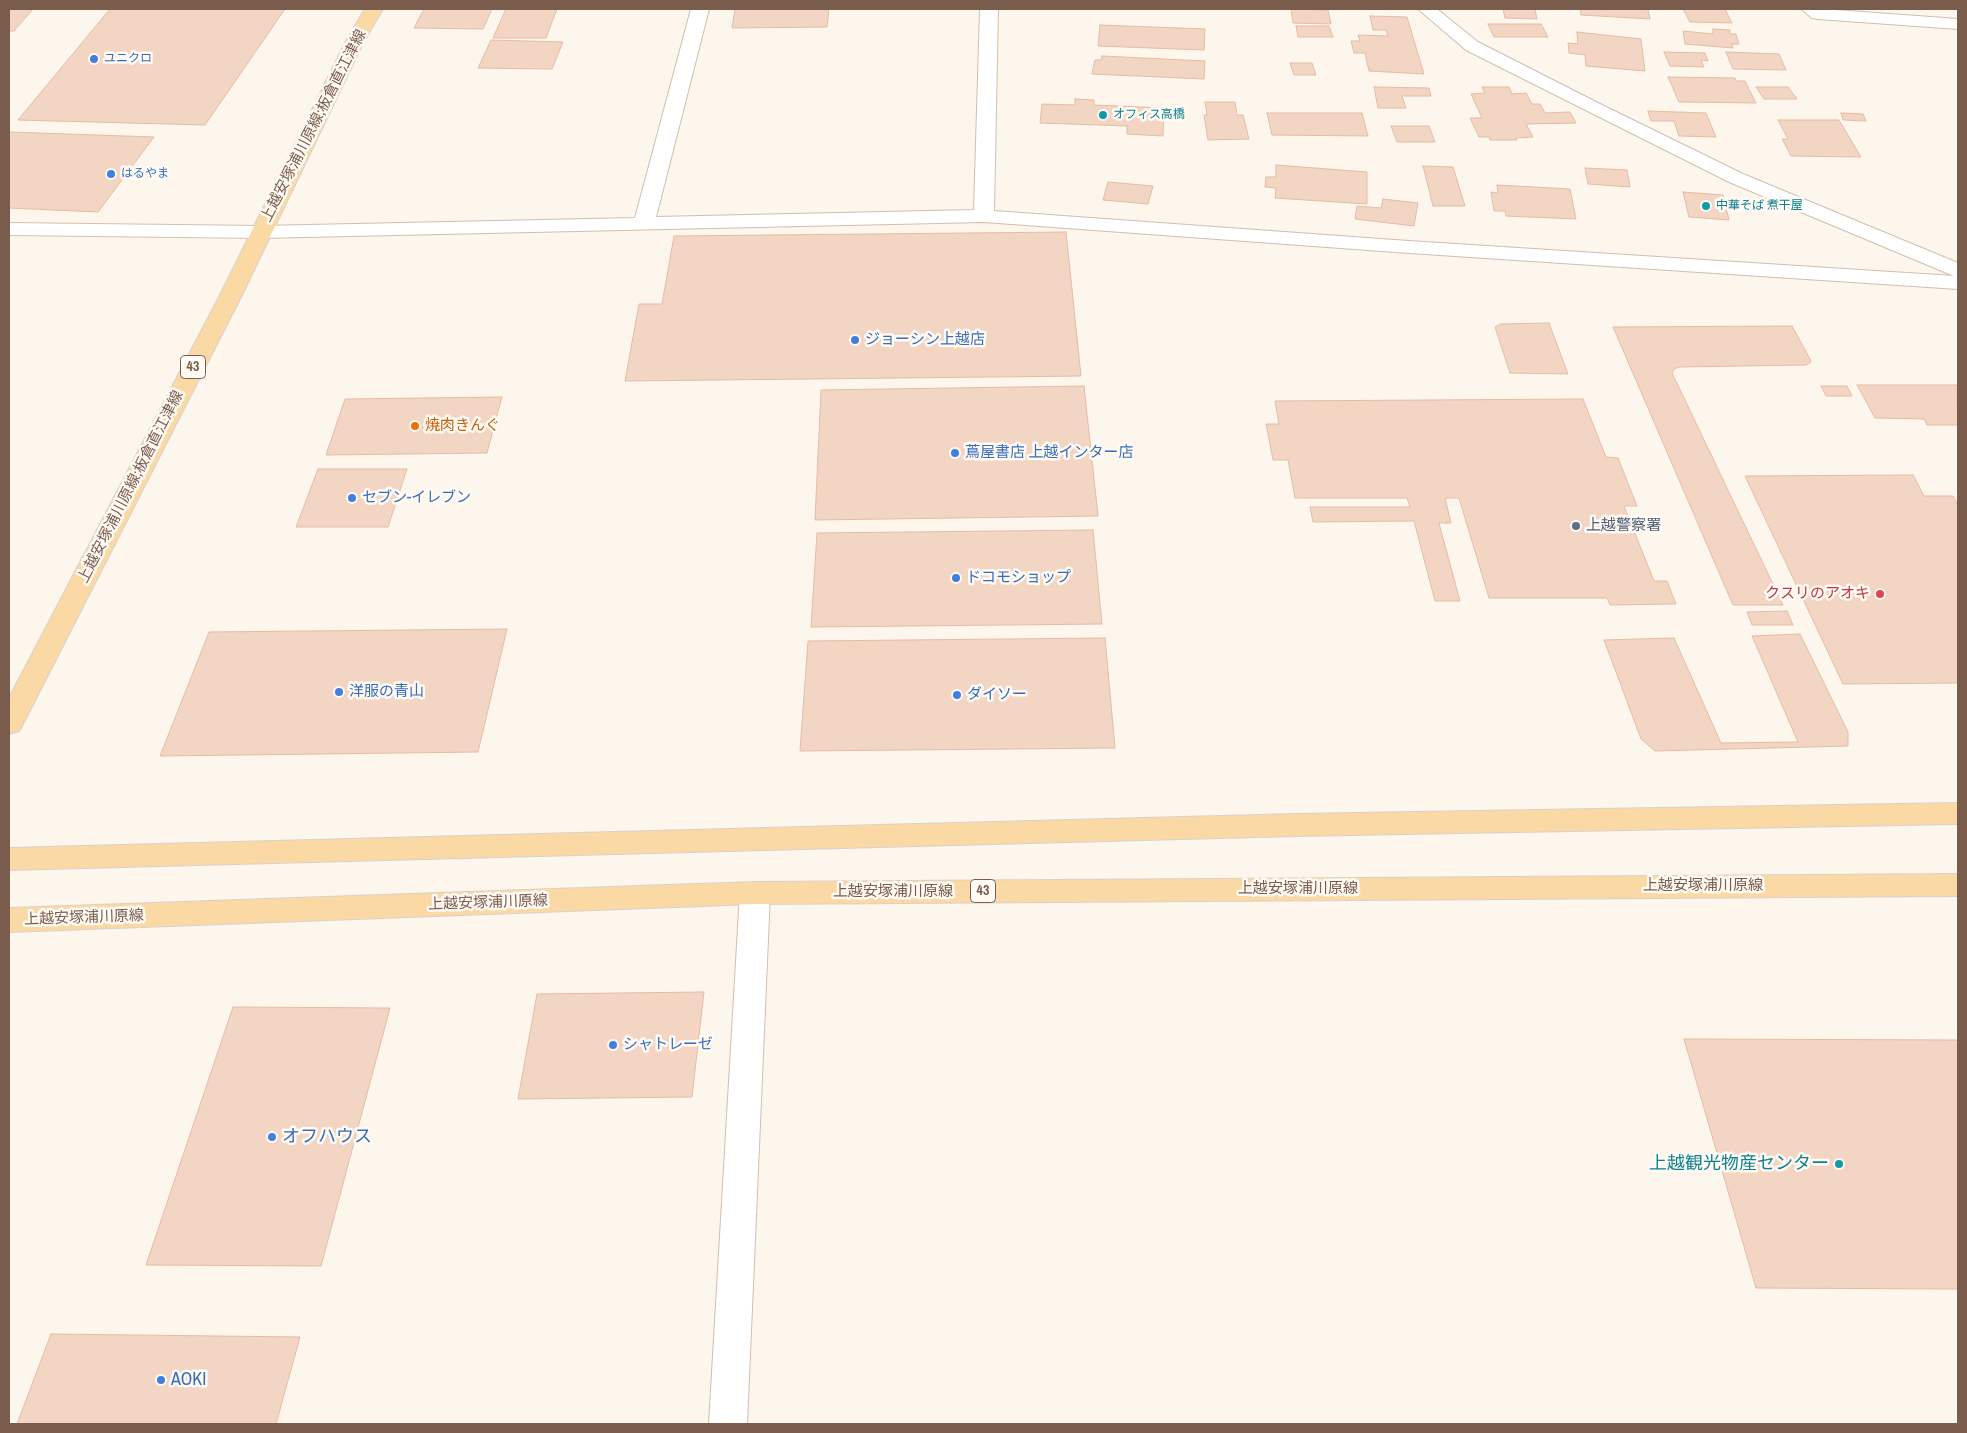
<!DOCTYPE html>
<html>
<head>
<meta charset="utf-8">
<style>
  body { margin:0 }
  #map { position:relative; width:1967px; height:1433px; overflow:hidden; background:#fdf6ec; font-family:"Archivo Narrow",sans-serif }
  canvas { display:block }
  .frame { position:absolute; inset:0; border:10px solid #7a5c4d; pointer-events:none }
</style>
</head>
<body>
<div id="map">
<canvas width="1967" height="1433"></canvas>
<div class="frame"></div>
</div>
<script>
const g = document.querySelector('canvas').getContext('2d');
g.lineJoin = 'round';
function paint(path, color) {
  g.fillStyle = color;
  g.fill(path, 'evenodd');
}
function poly(rows) {
  const path = new Path2D();
  for (const r of rows) {
    path.moveTo(r[0], r[1]);
    for (let i = 2; i < r.length; i += 2) path.lineTo(r[i], r[i + 1]);
  }
  return path;
}
function stroke(path, color, width, dash) {
  g.strokeStyle = color;
  g.lineWidth = width;
  g.lineCap = dash ? 'butt' : 'round';
  g.setLineDash(dash || []);
  g.stroke(path);
}
function write(font, color, halo, rows, align = 'center') {
  g.font = font + ' "Archivo Narrow","Noto Sans JP",sans-serif';
  g.lineWidth = 5;
  g.setLineDash([]);
  g.textBaseline = 'middle';
  g.strokeStyle = halo;
  g.fillStyle = color;
  for (const [text, x, y, turn = 0] of rows) {
    g.save();
    g.translate(x, y);
    g.rotate((+turn || 0) * Math.PI / 180);
    g.textAlign = isNaN(turn) ? turn : align;
    if (halo) g.strokeText(text, 0, 0);
    g.fillText(text, 0, 0);
    g.restore();
  }
}
const building = poly([
  [9,9,33,9,14,31,9,31,9,9],
  [110,9,285,9,205,125,18,120,110,9],
  [424,9,492,9,483,29,414,28,424,9],
  [506,9,557,9,546,38,493,38,506,9],
  [735,9,829,9,827,27,732,28,735,9],
  [1291,9,1328,10,1331,24,1293,23,1291,9],
  [1503,9,1535,9,1537,19,1505,18,1503,9],
  [1580,9,1648,9,1650,19,1581,15,1580,9],
  [1683,9,1725,9,1732,23,1690,22,1683,9],
  [1370,16,1407,17,1424,74,1369,71,1365,53,1354,53,1351,41,1360,41,1358,35,1388,36,1386,30,1373,30,1370,16],
  [1488,24,1541,24,1548,37,1494,37,1488,24],
  [1100,25,1205,29,1204,50,1098,46,1100,25],
  [1296,26,1329,26,1333,37,1298,37,1296,26],
  [1713,29,1730,30,1730,34,1736,34,1739,44,1732,44,1733,48,1685,44,1683,31,1713,34,1713,29],
  [1577,32,1641,39,1645,71,1586,66,1585,55,1569,53,1568,43,1578,44,1577,32],
  [491,40,563,42,552,69,478,68,491,40],
  [1664,52,1705,53,1708,61,1701,60,1704,67,1670,66,1664,52],
  [1726,52,1779,54,1786,70,1733,69,1726,52],
  [1102,56,1205,61,1204,79,1092,74,1095,60,1101,60,1102,56],
  [1290,63,1312,63,1316,75,1294,75,1290,63],
  [1668,77,1735,78,1736,81,1745,81,1756,103,1679,102,1668,77],
  [1374,87,1429,88,1431,96,1402,96,1406,108,1378,108,1374,87],
  [1482,87,1509,87,1512,94,1526,93,1532,104,1540,104,1545,113,1570,112,1576,123,1526,124,1533,137,1516,138,1517,140,1490,140,1489,137,1479,137,1470,118,1482,118,1471,94,1485,93,1482,87],
  [1756,87,1788,87,1797,99,1764,99,1756,87],
  [1075,99,1094,100,1094,105,1164,108,1163,136,1127,134,1127,126,1040,123,1042,104,1075,105,1075,99],
  [1205,102,1235,102,1237,115,1243,115,1249,139,1208,140,1204,115,1207,115,1205,102],
  [1648,111,1706,113,1716,137,1679,136,1674,121,1651,121,1648,111],
  [1267,113,1362,113,1368,136,1272,135,1267,113],
  [1841,113,1863,114,1866,121,1843,120,1841,113],
  [1778,120,1839,120,1861,157,1791,156,1782,139,1788,139,1778,120],
  [1391,126,1429,126,1435,142,1397,142,1391,126],
  [9,132,154,137,98,212,9,208,9,132],
  [1276,165,1367,172,1367,204,1275,198,1276,188,1265,187,1266,177,1276,177,1276,165],
  [1423,166,1453,167,1465,206,1433,206,1423,166],
  [1585,168,1627,170,1630,187,1588,184,1585,168],
  [1108,182,1153,186,1148,204,1103,200,1108,182],
  [1497,185,1570,189,1576,219,1506,216,1505,211,1494,211,1491,192,1498,193,1497,185],
  [1683,192,1723,195,1729,220,1689,217,1683,192],
  [1383,199,1418,203,1414,226,1355,219,1357,206,1381,208,1383,199],
  [1066,232,1081,376,625,381,639,304,662,304,674,236,1066,232],
  [1549,323,1568,374,1510,373,1495,327,1500,324,1549,323],
  [1792,326,1810,359,1811,362,1806,365,1679,367,1674,369,1672,373,1783,605,1733,605,1613,327,1792,326],
  [1857,385,1957,385,1958,425,1927,425,1924,419,1875,418,1857,385],
  [1084,386,1098,516,815,520,821,390,1084,386],
  [1821,386,1847,386,1852,396,1826,396,1821,386],
  [502,397,487,453,326,455,345,399,502,397],
  [1583,399,1606,457,1618,458,1637,506,1624,506,1654,581,1667,581,1676,604,1610,605,1607,598,1489,598,1459,498,1445,498,1451,523,1439,523,1460,601,1435,601,1414,521,1313,522,1310,507,1410,507,1407,498,1295,498,1288,460,1273,460,1266,424,1279,424,1275,401,1583,399],
  [318,469,407,469,388,527,296,527,318,469],
  [1913,475,1924,496,1953,496,1958,505,1958,683,1843,684,1745,476,1913,475],
  [1093,530,1102,624,811,627,817,533,1093,530],
  [1787,611,1793,625,1752,625,1747,612,1787,611],
  [507,629,478,752,160,756,209,632,507,629],
  [1800,634,1848,732,1848,746,1655,751,1641,739,1604,640,1674,638,1721,743,1798,742,1752,636,1800,634],
  [1105,638,1115,748,800,751,808,641,1105,638],
  [704,992,692,1097,518,1099,537,994,704,992],
  [233,1007,390,1008,321,1266,146,1265,233,1007],
  [1684,1039,1958,1040,1958,1289,1756,1288,1684,1039],
  [51,1334,300,1337,276,1424,17,1424,51,1334]
]);
paint(building, '#f3d5c3');
stroke(building, '#e6bba3', 1);
const street = poly([
  [691,9,709,9,656,217,974,210,980,9,998,9,994,211,1409,241,1954,276,1729,182,1466,50,1418,9,1437,9,1478,42,1598,103,1743,174,1958,263,1958,289,1409,253,984,222,261,238,254,236,251,232,254,228,261,226,635,218,691,9],
  [1801,9,1822,9,1958,19,1958,29,1818,19,1812,18,1801,9],
  [755,882,766,885,770,893,747,1424,709,1424,740,893,744,885,755,882]
]);
const secondary = poly([
  [9,223,261,226,268,228,271,232,268,236,261,238,9,235,9,223]
]);
const primary = poly([
  [365,9,383,9,364,41,241,297,23,724,19,731,9,734,9,698,219,297,346,41,365,9],
  [1958,803,1958,824,1296,836,9,870,9,848,1296,814,1958,803],
  [1958,874,1958,896,755,904,9,932,9,908,755,882,1958,874]
]);
stroke(street, '#d1beb0', 2);
stroke(secondary, '#d6c0b0', 2);
stroke(primary, '#dad1cd', 2);
paint(street, '#fff');
paint(secondary, '#fff');
paint(primary, '#fbd9a5');
for (const [x, y, r, color] of [
  [94,59,5,"#3f7fe0"],
  [1103,115,5,"#0f9aa8"],
  [111,174,5,"#3f7fe0"],
  [1706,206,5,"#0f9aa8"],
  [855,340,5,"#3f7fe0"],
  [415,426,5,"#e8710a"],
  [955,453,5,"#3f7fe0"],
  [352,498,5,"#3f7fe0"],
  [1576,526,5,"#5c6f8a"],
  [956,578,5,"#3f7fe0"],
  [1880,594,5,"#e0444e"],
  [339,692,5,"#3f7fe0"],
  [957,695,5,"#3f7fe0"],
  [613,1045,5,"#3f7fe0"],
  [272,1137,5,"#3f7fe0"],
  [1839,1164,5,"#0f9aa8"],
  [161,1380,5,"#3f7fe0"]
]) {
  const dot = new Path2D();
  dot.arc(x, y, r, 0, 2 * Math.PI);
  g.fillStyle = color;
  g.fill(dot);
  stroke(dot, '#fffaf3', 2);
}
write('12px', '#366cbe', '#fffaf3', [
  ["ユニクロ",104,59],
  ["はるやま",121,174]
], 'left');
write('12px', '#0d838f', '#fffaf3', [
  ["オフィス高橋",1113,115],
  ["中華そば 煮干屋",1716,206]
], 'left');
for (const [x, y, w] of [
  [193,367,25],
  [983,891,25]
]) {
  const box = new Path2D();
  box.roundRect(x - w / 2, y - 11.5, w, 23, 4);
  g.fillStyle = '#fffaf3';
  g.fill(box);
  stroke(box, '#7a5c4d', 1);
}
write('bold 14px', '#7a5c4d', null, [
  ["43",193,367],
  ["43",983,891]
]);
write('15px', '#7a5c4d', '#fffaf3', [
  ["上越安塚浦川原線;板倉直江津線",314,126,-63],
  ["上越安塚浦川原線;板倉直江津線",131,487,-63],
  ["上越安塚浦川原線",1703,886],
  ["上越安塚浦川原線",1298,889],
  ["上越安塚浦川原線",893,892],
  ["上越安塚浦川原線",488,903,-2],
  ["上越安塚浦川原線",84,918,-2]
]);
write('15px', '#366cbe', '#fffaf3', [
  ["ジョーシン上越店",865,340],
  ["蔦屋書店 上越インター店",965,453],
  ["セブン-イレブン",362,498],
  ["ドコモショップ",966,578],
  ["洋服の青山",349,692],
  ["ダイソー",967,695],
  ["シャトレーゼ",623,1045]
], 'left');
write('15px', '#c56008', '#fffaf3', [
  ["焼肉きんぐ",425,426]
], 'left');
write('15px', '#4e5e75', '#fffaf3', [
  ["上越警察署",1586,526]
], 'left');
write('15px', '#be3a42', '#fffaf3', [
  ["クスリのアオキ",1870,594]
], 'right');
write('18px', '#366cbe', '#fffaf3', [
  ["オフハウス",282,1137],
  ["AOKI",171,1380]
], 'left');
write('18px', '#0d838f', '#fffaf3', [
  ["上越観光物産センター",1829,1164]
], 'right');
</script>
</body>
</html>
